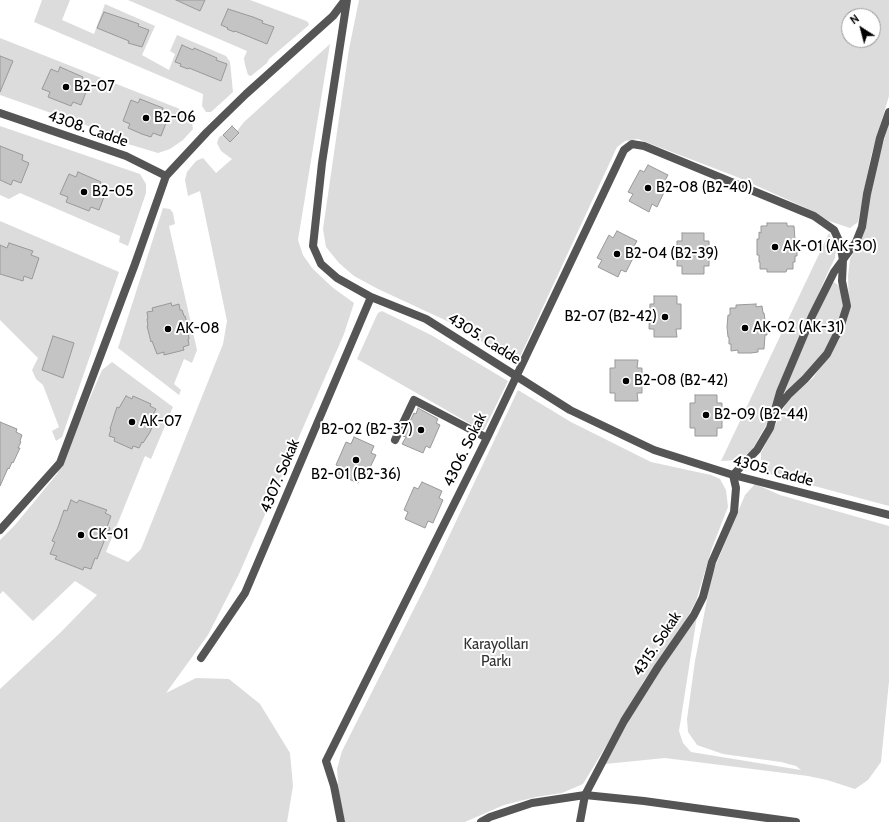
<!DOCTYPE html>
<html>
<head>
<meta charset="utf-8">
<style>
  body { margin:0 }
  #map { position:relative; width:889px; height:822px; overflow:hidden; background:#fff; font-family:Cabin,sans-serif }
  canvas { display:block }
  .north { position:absolute; left:841px; top:8px; width:40px; height:40px; box-sizing:border-box; background:#fff; border:1px solid #999; border-radius:50%; rotate:324deg; font-size:11px; font-weight:700; line-height:16px; text-align:center; color:#000 }
  .north::after { content:''; display:block; margin:auto; width:14px; height:18px; background:#000; clip-path:polygon(50% 0,100% 100%,50% 72%,0 100%) }
</style>
</head>
<body>
<div id="map">
<canvas width="889" height="822"></canvas>
<div class="north">N</div>
</div>
<script>
const g = document.querySelector('canvas').getContext('2d');
g.lineJoin = 'round';
function paint(path, color) {
  g.fillStyle = color;
  g.fill(path, 'evenodd');
}
function poly(rows) {
  const path = new Path2D();
  for (const r of rows) {
    path.moveTo(r[0], r[1]);
    for (let i = 2; i < r.length; i += 2) path.lineTo(r[i], r[i + 1]);
  }
  return path;
}
function stroke(path, color, width, dash) {
  g.strokeStyle = color;
  g.lineWidth = width;
  g.lineCap = dash ? 'butt' : 'round';
  g.setLineDash(dash || []);
  g.stroke(path);
}
function write(font, color, halo, rows, align = 'center') {
  g.font = font + ' Cabin,sans-serif';
  g.lineWidth = 4;
  g.setLineDash([]);
  g.textBaseline = 'middle';
  g.strokeStyle = halo;
  g.fillStyle = color;
  for (const [text, x, y, turn = 0] of rows) {
    g.save();
    g.translate(x, y);
    g.rotate((+turn || 0) * Math.PI / 180);
    g.textAlign = isNaN(turn) ? turn : align;
    if (halo) g.strokeText(text, 0, 0);
    g.fillText(text, 0, 0);
    g.restore();
  }
}
paint(poly([
  [42,0,70,0,62,20,94,34,105,4,155,26,142,55,169,70,175,54,170,51,177,35,226,56,230,62,233,92,211,112,206,112,202,106,203,94,34,22],
  [128,0,250,0,304,20,308,22,309,25,269,59,267,63,251,76,248,75,245,65,244,58,247,51],
  [359,0,889,0,889,96,871,156,858,222,850,228,829,221,815,212,737,177,638,139,625,141,617,147,518,361,515,364,460,327,378,289,354,276,339,263,326,247,323,229,349,49],
  [849,16,873,16,873,40,849,40],
  [0,38,185,111,191,116,193,129,183,140,170,149,158,153,108,138,94,128,0,95],
  [330,44,298,240,303,255,312,268,332,287,354,303,344,334,239,574,208,635,166,693,196,678,229,679,260,704,290,753,293,786,287,822,0,822,0,689,61,632,97,595,75,581,33,621,3,591,0,594,0,540,15,525,57,474,102,370,112,362,173,407,151,459,145,456,106,552,128,562,141,549,223,344,227,321,200,191,188,196,185,180,187,172,196,161,203,158,216,173,232,159,221,151,217,143,219,137,223,135,230,142,239,134,237,131,244,122],
  [889,123,889,506,762,472,761,462,761,453,787,402,795,393,813,378,839,340,849,312,848,276,850,259,861,239,878,161],
  [0,126,140,174,146,184,146,193,128,246,119,242,120,236,20,193,9,199,0,195],
  [163,208,170,209,173,213,175,224,169,226,197,350,192,363,184,359,174,384,181,390,179,395,118,348],
  [0,221,119,272,62,437,56,441,52,431,59,427,43,385,36,379,32,370,38,358,0,320],
  [829,233,836,250,835,258,828,272,776,392,770,418,752,450,739,460,721,461],
  [834,282,838,285,843,293,843,314,829,346,806,374,784,393,805,341,826,294],
  [382,311,431,335,508,381,484,430,481,430,357,359,376,317,378,313],
  [518,390,571,422,651,462,711,475,720,479,726,490,728,507,712,548,696,601,683,626,643,682,615,731,583,784,562,793,536,797,504,805,465,822,345,822,339,795,337,769,342,751,425,587],
  [755,484,780,495,889,526,889,681,881,762,868,780,855,789,827,780,808,776,665,758,605,764,634,710,659,669,697,616,679,731,683,743,691,752,801,770,796,766,781,762,723,754,697,745,688,732,687,719,695,661,712,574,745,495]
]), '#dcdcdc');
const building = poly([
  [176,0,205,0,200,11,176,0],
  [228,9,253,17,263,21,262,23,274,27,267,44,235,31,234,32,227,29,228,28,221,25,228,9],
  [104,12,128,20,139,24,138,26,149,30,142,47,128,43,129,41,97,28,104,12],
  [182,45,193,50,194,48,217,58,216,60,227,64,221,81,189,68,188,69,180,66,181,64,175,62,182,45],
  [0,56,13,61,0,92,0,56],
  [60,67,83,77,81,81,89,84,81,105,73,102,71,106,48,97,50,92,42,89,51,69,58,72,60,67],
  [140,99,163,108,162,112,169,115,161,136,153,133,151,137,142,134,128,128,130,124,123,121,131,100,138,103,140,99],
  [232,126,239,133,230,142,223,135,232,126],
  [0,146,23,155,22,160,29,163,21,183,13,180,11,185,0,180,0,146],
  [648,165,668,175,664,182,668,184,657,207,652,204,649,212,629,201,633,194,628,192,640,170,644,172,648,165],
  [78,172,101,182,99,186,107,189,99,210,91,207,89,211,66,202,68,197,60,194,69,174,76,177,78,172],
  [767,223,787,223,787,226,794,226,795,240,797,240,797,256,795,256,795,262,793,262,793,269,787,269,786,272,767,272,767,269,760,269,760,262,759,262,759,255,757,255,757,239,759,239,759,232,761,233,761,226,767,226,767,223],
  [617,231,637,241,633,248,637,250,626,272,621,270,618,277,598,267,602,260,597,258,609,235,613,238,617,231],
  [682,233,704,233,704,241,709,241,709,266,704,266,704,274,682,274,682,266,677,266,677,241,682,241,682,233],
  [9,243,33,251,31,255,39,258,32,279,24,276,23,281,0,274,0,245,7,248,9,243],
  [654,296,677,296,677,304,681,304,681,329,676,329,677,337,654,337,654,329,649,329,650,304,654,304,654,296],
  [171,303,172,306,179,304,180,310,182,310,184,316,185,316,189,332,188,332,189,339,188,339,189,345,183,347,184,350,164,355,164,352,157,354,152,341,151,342,147,326,148,326,147,319,148,319,147,312,153,311,152,308,171,303],
  [756,304,756,307,762,306,763,313,764,313,765,320,766,320,767,335,765,335,764,349,758,349,758,352,751,353,738,353,738,350,731,351,731,344,729,344,729,337,728,337,727,327,728,315,730,315,730,308,736,308,736,305,756,304],
  [53,336,74,343,63,378,42,370,53,336],
  [615,360,638,360,637,368,642,368,642,393,637,393,638,401,615,401,615,393,610,393,610,368,615,368,615,360],
  [695,395,717,395,717,403,722,403,722,428,717,428,717,436,695,436,695,428,690,428,690,403,695,403,695,395],
  [126,396,132,399,133,396,151,404,150,406,156,409,153,415,155,416,152,422,154,423,150,432,143,443,142,442,139,448,133,446,132,449,114,441,115,438,109,436,111,429,110,429,114,416,117,407,119,408,126,396],
  [418,408,438,419,436,423,440,425,430,448,426,446,423,453,402,444,406,437,403,436,414,413,416,414,418,408],
  [0,422,17,429,16,432,22,435,20,441,21,442,18,448,20,448,13,463,12,462,9,469,8,468,0,486,0,422],
  [354,437,374,446,371,453,376,455,365,478,361,476,358,483,337,474,341,467,336,465,346,442,351,444,354,437],
  [422,482,442,491,439,498,443,500,433,523,428,521,425,528,405,519,408,512,404,510,414,487,418,489,422,482],
  [71,500,77,503,79,500,107,510,105,513,111,516,107,527,110,528,105,539,97,559,95,558,91,569,84,567,83,570,55,559,57,556,50,554,55,542,52,541,58,527,64,510,67,511,71,500]
]);
paint(building, '#c4c4c4');
stroke(building, '#999', 1);
stroke(poly([
  [347,0,322,163,313,246,321,264,337,278,371,297,426,319,570,410,654,450,733,475,889,515],
  [0,113,126,156,166,176],
  [395,440,414,400,487,438],
  [0,530,60,463,135,264,166,176,207,132,246,94,333,16,345,0],
  [201,658,245,593,371,297],
  [341,822,334,786,326,761,487,438,624,150,632,144,644,146,814,216,834,230,840,243,843,260,842,281,847,306,840,328,827,354,805,379,789,394,776,410],
  [580,822,585,795,624,721,658,667,694,615,703,597,712,562,734,512,736,488,733,475,757,450,770,428,780,392,812,316,834,272,856,242,862,227,867,194,880,138,889,112]
]), '#555', 8);
stroke(poly([
  [481,822,490,817,532,803,585,795,644,801,796,822]
]), '#555', 8);
for (const [x, y, r, color] of [
  [66,87,4,"#000"],
  [146,118,4,"#000"],
  [648,188,4,"#000"],
  [84,192,4,"#000"],
  [775,247,4,"#000"],
  [617,254,4,"#000"],
  [665,317,4,"#000"],
  [745,328,4,"#000"],
  [168,329,4,"#000"],
  [626,381,4,"#000"],
  [706,415,4,"#000"],
  [132,422,4,"#000"],
  [421,430,4,"#000"],
  [356,460,4,"#000"],
  [81,535,4,"#000"]
]) {
  const dot = new Path2D();
  dot.arc(x, y, r, 0, 2 * Math.PI);
  g.fillStyle = color;
  g.fill(dot);
  stroke(dot, '#fff', 1.5);
}
write('15px', '#000', '#fff', [
  ["B2-07",74,87],
  ["B2-06",154,118],
  ["B2-08 (B2-40)",656,188],
  ["B2-05",92,192],
  ["AK-01 (AK-30)",783,247],
  ["B2-04 (B2-39)",625,254],
  ["B2-07 (B2-42)",657,317,"right"],
  ["AK-02 (AK-31)",753,328],
  ["AK-08",176,329],
  ["B2-08 (B2-42)",634,381],
  ["B2-09 (B2-44)",714,415],
  ["AK-07",140,422],
  ["B2-02 (B2-37)",413,430,"right"],
  ["B2-01 (B2-36)",356,475,"center"],
  ["CK-01",89,535]
], 'left');
write('15px', '#000', '#fff', [
  ["4308. Cadde",88,129,19],
  ["4305. Cadde",484,339,32],
  ["4306. Sokak",465,450,-64],
  ["4305. Cadde",773,471,15],
  ["4307. Sokak",280,476,-67],
  ["4315. Sokak",657,644,-56]
]);
write('15px', '#333', '#fff', [
  ["Karayolları",496,645],
  ["Parkı",496,662]
]);
</script>
</body>
</html>
